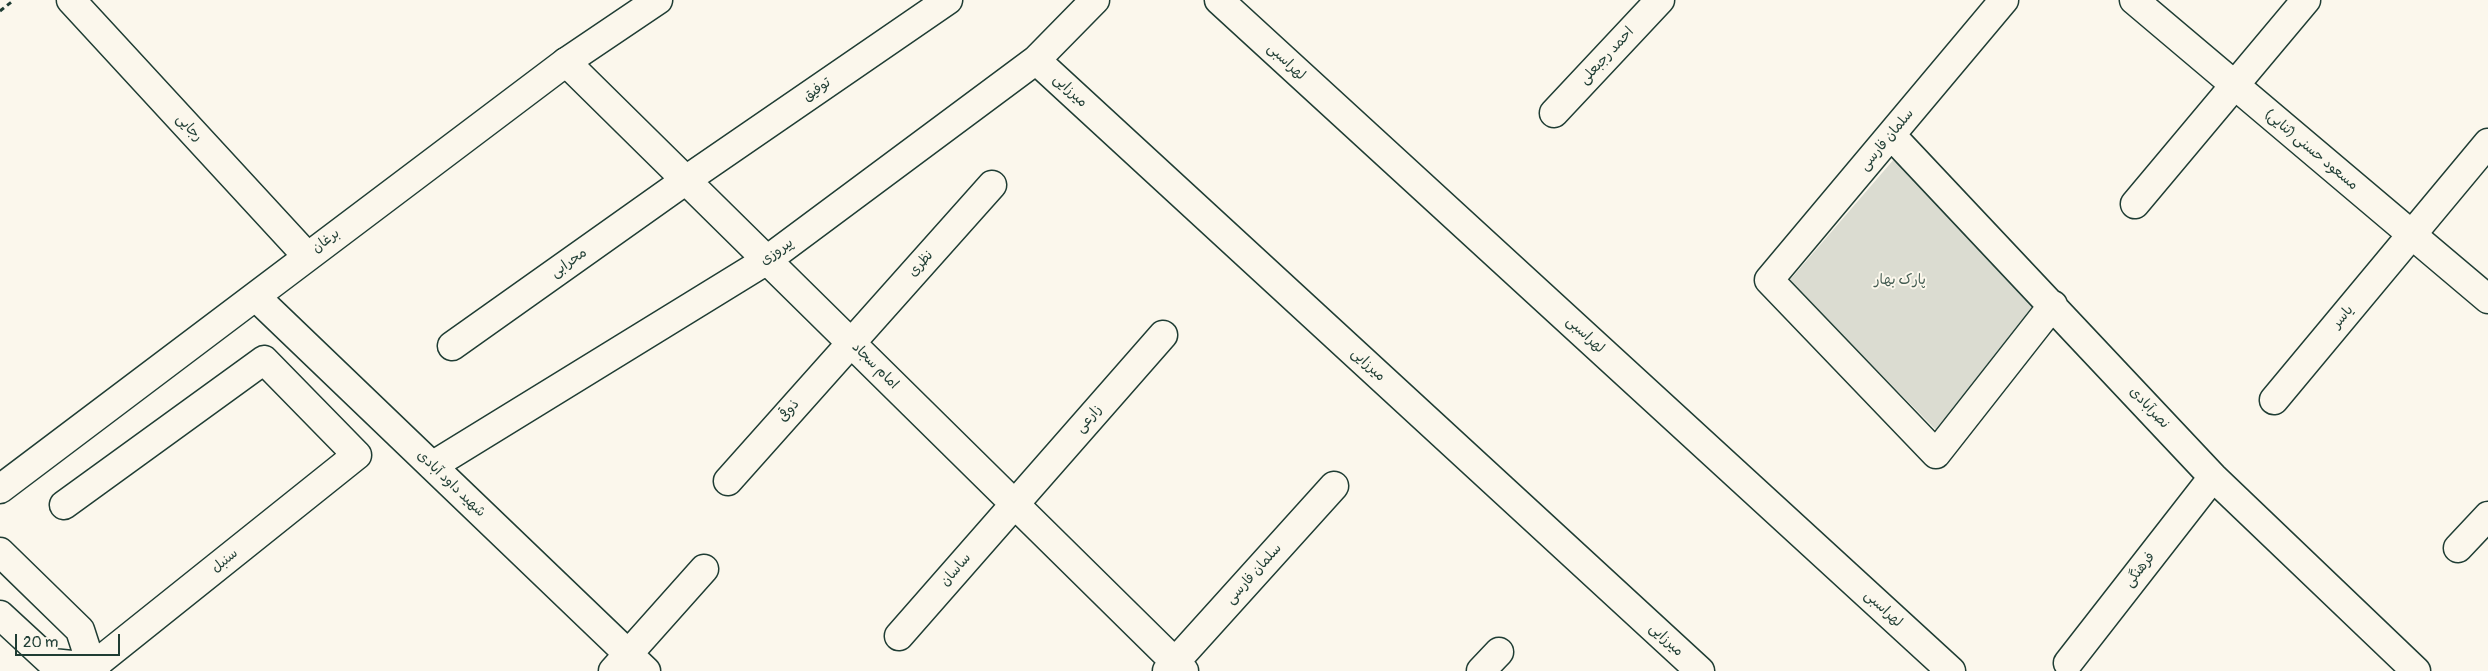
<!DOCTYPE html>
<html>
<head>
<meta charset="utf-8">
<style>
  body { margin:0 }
  #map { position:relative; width:2488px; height:671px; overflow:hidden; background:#fbf7ec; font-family:Pangolin,sans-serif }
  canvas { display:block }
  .scale { position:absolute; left:15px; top:634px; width:105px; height:22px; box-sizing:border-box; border:2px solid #1f3d34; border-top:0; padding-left:6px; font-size:15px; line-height:18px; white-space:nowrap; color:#1f3d34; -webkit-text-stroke:4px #fbf7ec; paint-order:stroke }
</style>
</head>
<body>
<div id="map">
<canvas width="2488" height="671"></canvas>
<div class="scale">20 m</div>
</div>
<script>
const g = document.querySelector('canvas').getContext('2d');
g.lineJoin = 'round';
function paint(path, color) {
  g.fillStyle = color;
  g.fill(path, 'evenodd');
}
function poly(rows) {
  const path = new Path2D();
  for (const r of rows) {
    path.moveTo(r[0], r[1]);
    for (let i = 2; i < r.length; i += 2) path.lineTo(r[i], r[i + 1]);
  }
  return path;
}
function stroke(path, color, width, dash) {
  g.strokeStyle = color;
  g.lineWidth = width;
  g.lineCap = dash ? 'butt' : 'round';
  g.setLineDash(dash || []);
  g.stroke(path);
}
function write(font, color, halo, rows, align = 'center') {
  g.font = font + ' Pangolin,"Playpen Sans Arabic",sans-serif';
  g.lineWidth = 4;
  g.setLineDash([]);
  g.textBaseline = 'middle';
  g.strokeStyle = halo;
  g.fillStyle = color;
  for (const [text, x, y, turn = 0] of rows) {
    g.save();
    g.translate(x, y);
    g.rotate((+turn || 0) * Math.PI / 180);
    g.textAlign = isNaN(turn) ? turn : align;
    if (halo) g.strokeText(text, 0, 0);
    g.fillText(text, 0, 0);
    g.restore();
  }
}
paint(poly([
  [1895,158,2033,307,1938,432,1789,281]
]), '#dbdcd1');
const minor = poly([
  [1219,0,1951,671],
  [2004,0,1769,280,1936,454,2053,305],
  [1036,60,1700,671],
  [566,62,1184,671],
  [1554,113,1660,0],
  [1891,135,2213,477,2416,671],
  [2135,204,2306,0],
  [256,297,646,671],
  [452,346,686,180,948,0],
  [2274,400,2488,143],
  [432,466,767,260,1036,60,1095,0],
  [728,481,992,185],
  [64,505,264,360,357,455,92,667],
  [2458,548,2488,516],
  [899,636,1163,335],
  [2068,663,2213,477],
  [613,671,704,569],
  [1167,671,1334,486],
  [1481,671,1499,652]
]);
const tertiary = poly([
  [71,0,307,256],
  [2134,0,2488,299]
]);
const secondary = poly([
  [0,489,566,62,658,0],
  [0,552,80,630,92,667,96,671],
  [0,615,52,663,92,667]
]);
stroke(minor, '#1f3d34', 31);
stroke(tertiary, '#1f3d34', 31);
stroke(secondary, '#1f3d34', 31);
stroke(poly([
  [0,11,14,0]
]), '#1f3d34', 3, [5, 4]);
stroke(minor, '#fbf7ec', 28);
stroke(tertiary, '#fbf7ec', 28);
stroke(secondary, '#fbf7ec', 28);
write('14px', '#1f3d34', '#fbf7ec', [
  ["احمد رجبعلی",1607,56,-47],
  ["لهراسبی",1286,62,43],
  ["توفیق",817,90,-35],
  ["میرزایی",1070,91,43],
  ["رجایی",189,128,47],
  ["سلمان فارسی",1887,140,-50],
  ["مسعود حسنی (ثنایی)",2311,150,40],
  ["برغان",326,241,-37],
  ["پیروزی",777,252,-35],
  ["محرابی",569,263,-35],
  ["نظری",921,264,-48],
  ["یاسر",2343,317,-50],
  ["لهراسبی",1585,335,43],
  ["میرزایی",1368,365,43],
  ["امام سجاد",875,366,45],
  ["نصرآبادی",2149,408,47],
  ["ذوقی",789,411,-49],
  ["زارعی",1089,419,-49],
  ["شهید داود آبادی",451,484,44],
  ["سنبل",225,561,-39],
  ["ساسان",956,570,-49],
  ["فرهنگی",2140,570,-52],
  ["سلمان فارسی",1254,574,-48],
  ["لهراسبی",1883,609,43],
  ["میرزایی",1666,640,43]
]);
write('14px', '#455d53', '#fbf7ec', [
  ["پارک‌ بهار",1900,280]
]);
</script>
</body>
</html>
